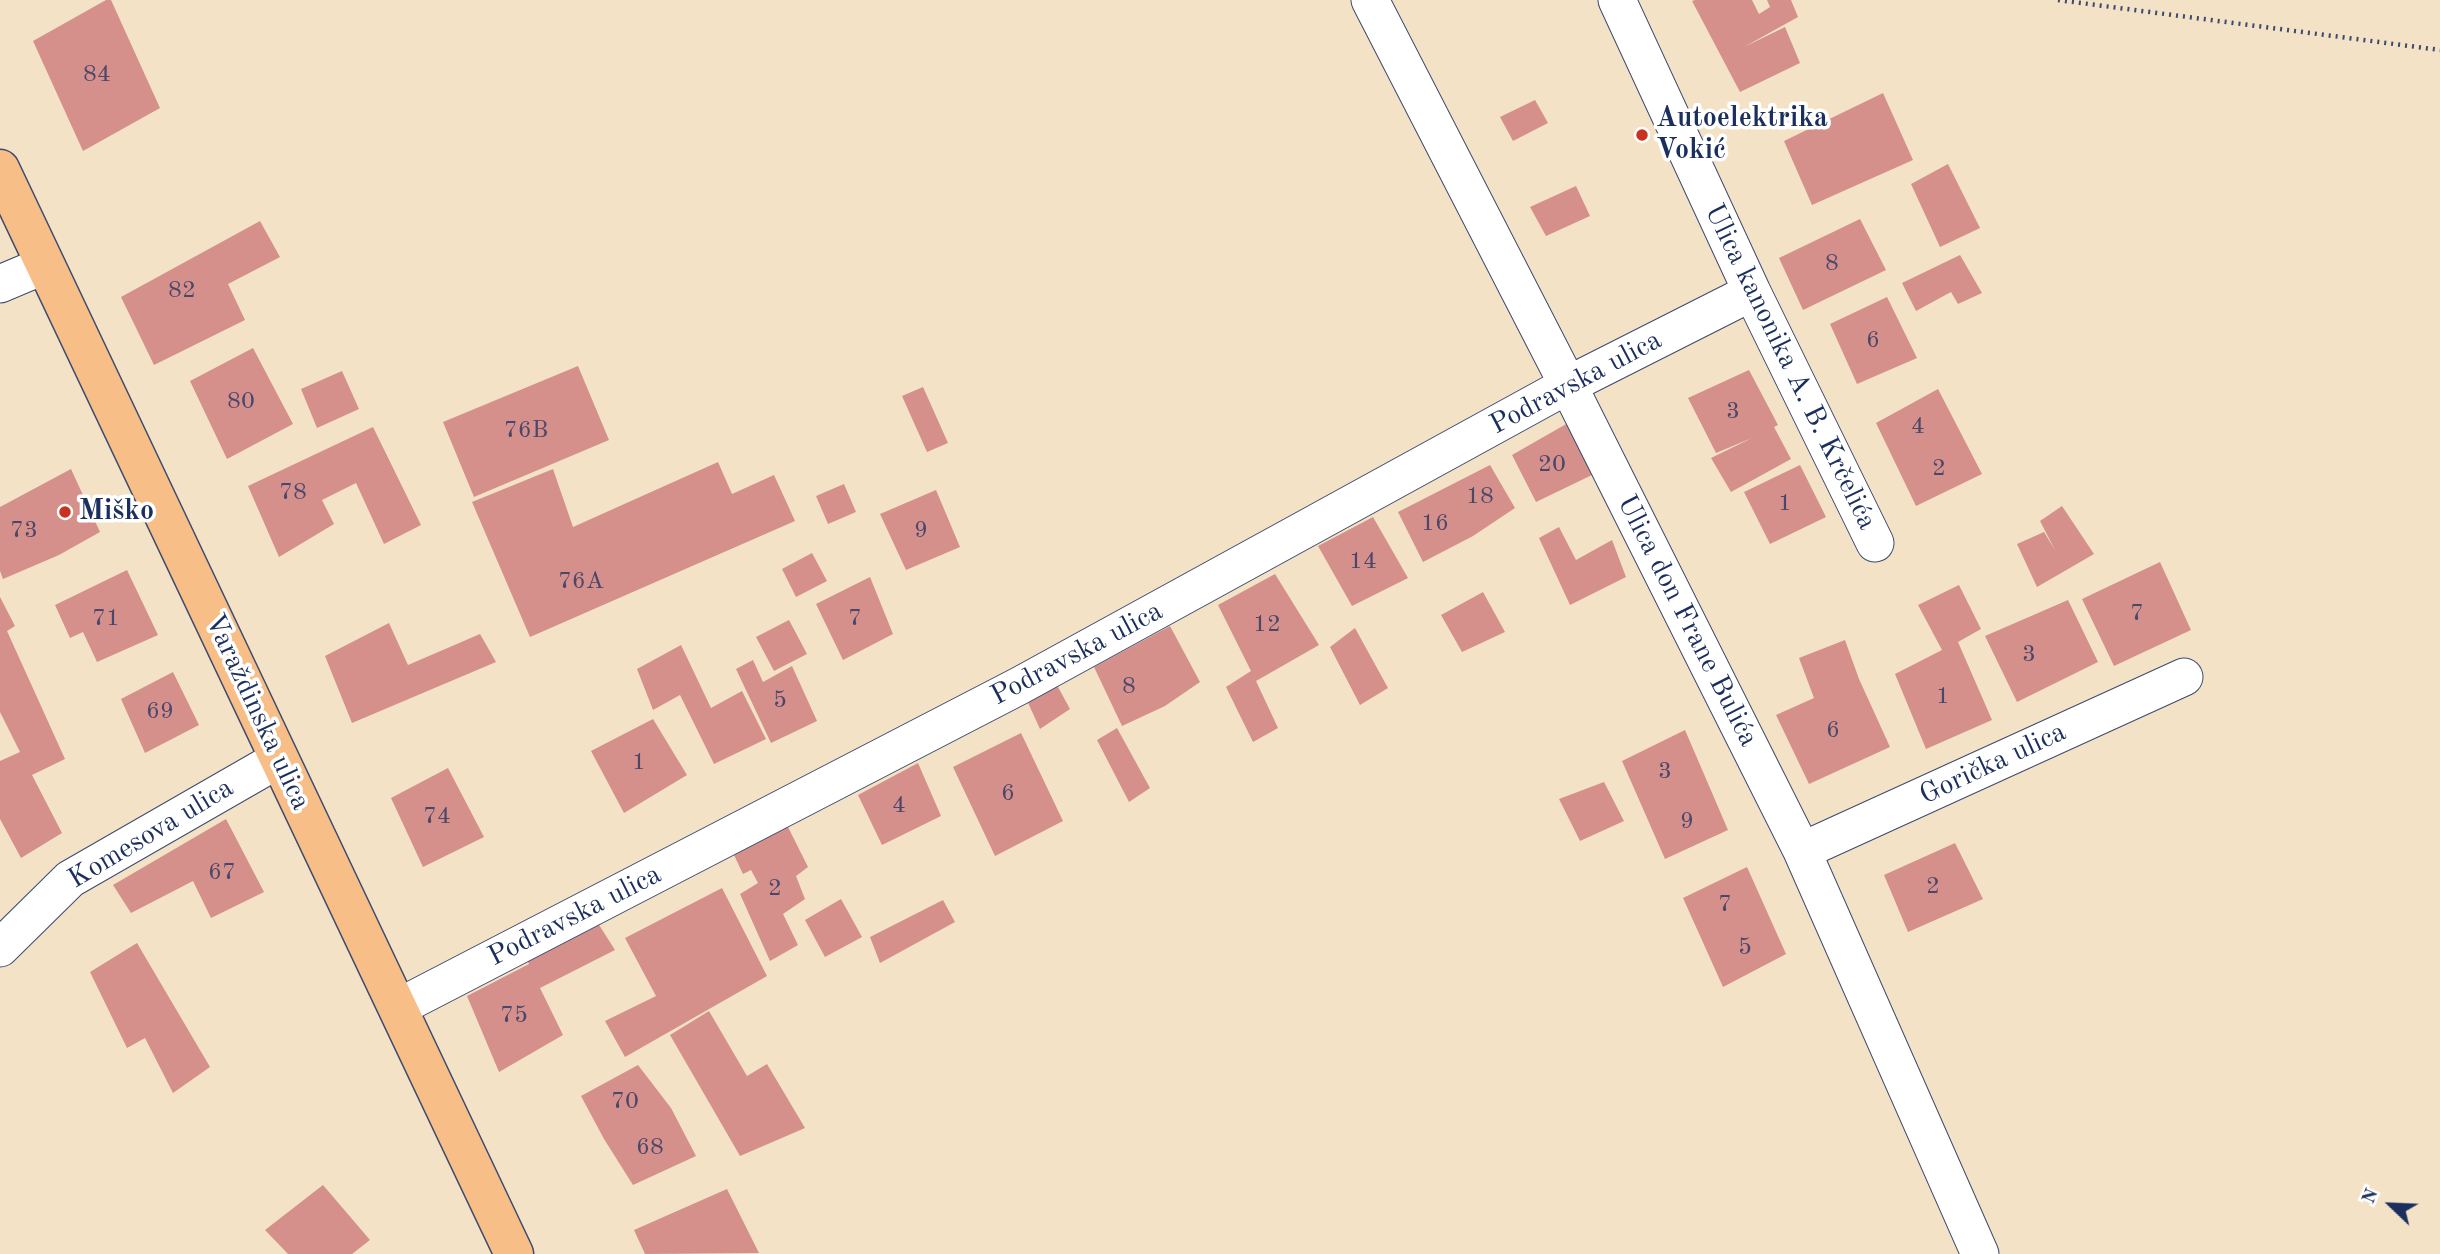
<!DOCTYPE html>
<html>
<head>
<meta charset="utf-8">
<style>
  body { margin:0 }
  #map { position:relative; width:2440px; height:1254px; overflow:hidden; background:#f3e2c6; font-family:"Old Standard TT",serif }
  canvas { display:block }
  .north { position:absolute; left:2356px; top:1170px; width:70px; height:70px; -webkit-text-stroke:5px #fff; paint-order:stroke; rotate:293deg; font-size:19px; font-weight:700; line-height:28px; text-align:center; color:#1b2f5e }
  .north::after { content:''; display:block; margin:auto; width:24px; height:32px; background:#1b2f5e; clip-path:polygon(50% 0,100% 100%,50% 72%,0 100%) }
</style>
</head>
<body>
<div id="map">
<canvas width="2440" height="1254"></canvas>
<div class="north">N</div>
</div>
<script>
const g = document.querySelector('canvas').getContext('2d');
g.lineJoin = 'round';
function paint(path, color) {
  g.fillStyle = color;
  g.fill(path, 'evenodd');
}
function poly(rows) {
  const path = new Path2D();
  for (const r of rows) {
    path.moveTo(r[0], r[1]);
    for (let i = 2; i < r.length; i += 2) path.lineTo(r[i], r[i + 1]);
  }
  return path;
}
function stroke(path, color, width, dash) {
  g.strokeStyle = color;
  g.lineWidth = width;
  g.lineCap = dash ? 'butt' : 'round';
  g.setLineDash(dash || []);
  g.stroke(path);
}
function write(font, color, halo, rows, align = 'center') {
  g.font = font + ' "Old Standard TT",serif';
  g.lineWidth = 7;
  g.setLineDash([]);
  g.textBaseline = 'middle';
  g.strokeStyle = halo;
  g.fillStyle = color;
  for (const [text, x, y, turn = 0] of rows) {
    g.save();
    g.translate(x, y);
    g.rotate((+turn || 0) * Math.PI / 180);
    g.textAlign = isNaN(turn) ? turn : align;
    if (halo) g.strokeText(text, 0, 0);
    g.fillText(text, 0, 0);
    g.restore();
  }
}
paint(poly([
  [106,0,111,0,160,108,83,151,33,41],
  [1695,0,1752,0,1759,14,1770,7,1767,0,1791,0,1798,17,1744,47,1785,27,1800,63,1740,92,1692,1],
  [1883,93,1913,160,1812,205,1784,141],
  [1535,100,1548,123,1513,141,1500,117],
  [1948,164,1980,228,1940,247,1911,184],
  [1576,186,1590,216,1546,236,1530,207],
  [1860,219,1886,270,1803,310,1779,258],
  [260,221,280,257,228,284,245,320,154,365,121,297],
  [1960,255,1982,293,1958,304,1951,292,1916,311,1902,283],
  [1887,297,1917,358,1857,384,1830,324],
  [253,348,293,424,227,459,190,381],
  [578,366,609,440,474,497,443,422],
  [1749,370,1778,425,1774,427,1791,459,1731,492,1711,458,1752,438,1716,453,1688,398],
  [342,371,359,409,317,428,301,389],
  [923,387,948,443,927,452,902,396],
  [1938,389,1982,474,1916,506,1876,423],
  [1568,423,1592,475,1536,502,1512,455],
  [373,427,421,525,384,544,356,483,322,500,334,524,279,557,248,486],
  [718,462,732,494,774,475,795,521,530,637,472,502,553,469,573,527],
  [1490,465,1515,508,1473,536,1423,562,1398,512],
  [1800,465,1826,517,1770,544,1744,492],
  [71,469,100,532,59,555,3,579,0,571,0,507],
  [844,484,856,512,828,524,816,496],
  [936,490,960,547,906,570,880,514],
  [2062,506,2094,554,2037,587,2017,544,2044,532,2055,550,2040,521],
  [1373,517,1408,578,1352,606,1318,546],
  [1559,527,1576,560,1612,540,1626,577,1570,605,1539,538],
  [812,553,827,581,796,597,782,569],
  [2160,562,2191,630,2114,666,2082,599],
  [127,570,158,635,97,662,83,632,70,638,55,605],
  [1275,574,1319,645,1256,681,1278,728,1253,742,1226,687,1251,671,1218,605],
  [870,577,893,634,843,660,816,604],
  [1959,585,1981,629,1958,642,1992,720,1926,749,1895,674,1942,650,1918,605],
  [1483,592,1505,632,1462,652,1441,615],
  [0,597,15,626,7,631,65,759,32,775,62,833,21,858,0,819,0,761,20,752,0,712],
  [2068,600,2098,662,2017,702,1985,636],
  [789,620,807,654,774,671,756,637],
  [389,623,408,665,480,634,496,662,352,723,325,656],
  [1170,626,1200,682,1165,706,1122,726,1094,667],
  [1355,628,1388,688,1360,705,1330,647],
  [1845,640,1859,679,1890,747,1809,784,1776,715,1814,698,1799,658],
  [681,645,711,708,742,691,766,739,714,764,680,695,653,710,637,669],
  [753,660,763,682,792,666,817,721,771,743,736,669],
  [173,672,199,725,145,753,121,699],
  [1052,676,1070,709,1040,729,1024,694],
  [653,719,687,775,624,813,591,751],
  [1117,728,1150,788,1129,802,1097,740],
  [1685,730,1728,830,1665,859,1622,761],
  [1021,733,1063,821,995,856,953,767],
  [918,763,941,816,882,845,858,795],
  [448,768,484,837,423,867,391,798],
  [1604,782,1624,821,1580,841,1559,799],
  [226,819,264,892,211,918,193,881,131,913,113,885],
  [787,825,808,867,796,876,805,899,783,914,798,945,770,961,740,894,758,883,751,870,743,874,734,855],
  [1955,843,1983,899,1908,932,1884,875],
  [1747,867,1786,954,1723,987,1683,898],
  [722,888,767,976,625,1057,605,1021,656,996,625,938],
  [841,899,862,937,825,957,805,920],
  [943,900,955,922,880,963,870,937],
  [594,917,615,950,540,988,563,1035,499,1072,467,996,529,964,522,950],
  [137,943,210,1067,173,1093,145,1038,127,1048,90,972],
  [709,1011,747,1076,767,1064,805,1128,740,1156,670,1035],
  [638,1065,671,1108,696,1156,633,1185,604,1139,581,1096],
  [323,1185,370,1240,352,1254,288,1254,265,1230],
  [727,1189,759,1253,645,1254,634,1230]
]), '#d5908c');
const minor = poly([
  [1370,0,1568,385,1802,851,1980,1254],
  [1617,0,1752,292,1875,543],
  [0,284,45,265],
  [1802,851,2184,677],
  [0,948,70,879,279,759],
  [399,1007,1019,686,1568,385,1752,292]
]);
const major = poly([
  [0,169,514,1254]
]);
stroke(minor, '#3b4a6e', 39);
stroke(major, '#3b4a6e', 41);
stroke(poly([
  [2058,0,2440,50]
]), '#3b4a6e', 4.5, [2, 5]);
stroke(minor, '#fff', 37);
stroke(major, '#f7be87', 38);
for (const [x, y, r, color] of [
  [1642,135,7,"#c8321e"],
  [65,512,7,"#c8321e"]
]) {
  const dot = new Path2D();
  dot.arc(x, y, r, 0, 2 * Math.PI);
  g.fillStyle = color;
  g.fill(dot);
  stroke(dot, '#fff', 2.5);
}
write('24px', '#4a476a', null, [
  ["84",97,75],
  ["8",1832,264],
  ["82",182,291],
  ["6",1873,341],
  ["80",241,402],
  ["3",1733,412],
  ["4",1918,427],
  ["76B",526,431],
  ["20",1552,465],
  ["2",1939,469],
  ["78",293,493],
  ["18",1480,497],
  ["1",1785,504],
  ["16",1435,524],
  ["73",24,531],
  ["9",921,531],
  ["14",1363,562],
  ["76A",581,582],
  ["7",2137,614],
  ["71",106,619],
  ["7",855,619],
  ["12",1267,625],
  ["3",2029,655],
  ["8",1129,687],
  ["1",1943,697],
  ["5",780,701],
  ["69",160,712],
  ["6",1833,731],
  ["1",639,763],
  ["3",1665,772],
  ["6",1008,794],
  ["4",899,806],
  ["74",437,817],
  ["9",1687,822],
  ["67",222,873],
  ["2",1933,887],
  ["2",775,889],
  ["7",1725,905],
  ["5",1745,948],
  ["75",514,1016],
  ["70",625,1102],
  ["68",650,1148]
]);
write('bold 28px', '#1b2f5e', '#fff', [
  ["Autoelektrika",1656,119],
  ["Vokić",1656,151],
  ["Miško",79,512]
], 'left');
write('28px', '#1b2f5e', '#fff', [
  ["Ulica kanonika A. B. Krčelića",1790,367,64],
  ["Podravska ulica",1576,383,-28],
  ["Ulica don Frane Bulića",1687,621,63],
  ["Podravska ulica",1077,654,-28],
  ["Varaždinska ulica",257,712,65],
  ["Gorička ulica",1993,764,-25],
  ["Komesova ulica",151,834,-31],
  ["Podravska ulica",575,916,-27]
]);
</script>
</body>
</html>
